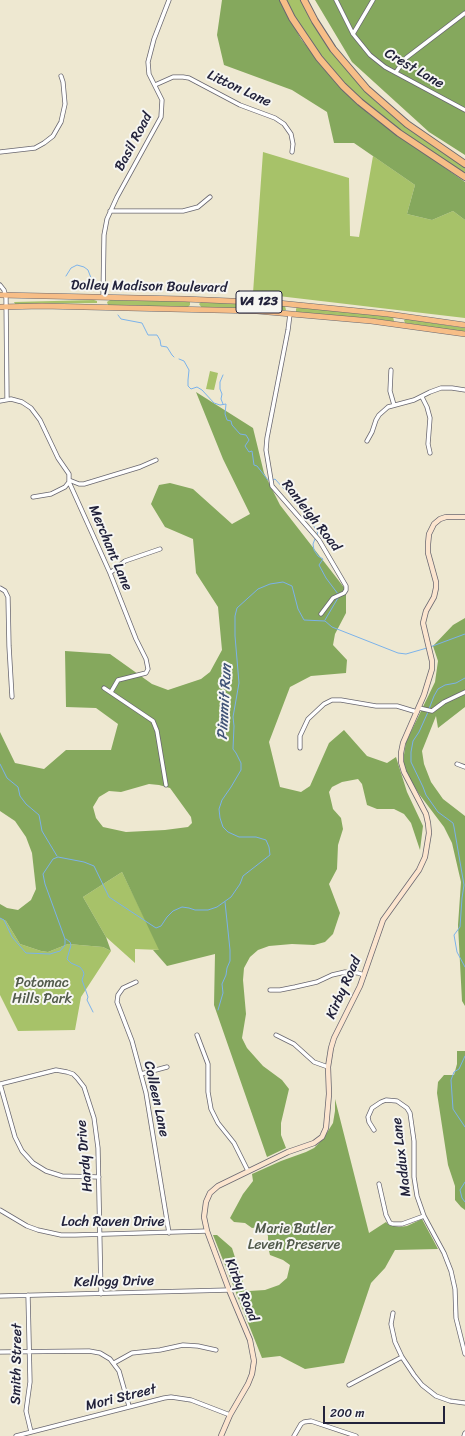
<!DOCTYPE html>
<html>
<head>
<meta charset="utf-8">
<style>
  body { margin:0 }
  #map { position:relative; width:465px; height:1436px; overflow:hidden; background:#eee8d1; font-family:Sriracha,sans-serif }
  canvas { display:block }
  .scale { position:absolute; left:323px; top:1406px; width:122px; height:18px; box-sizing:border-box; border:2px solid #22223b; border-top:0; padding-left:5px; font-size:12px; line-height:14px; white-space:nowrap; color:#22223b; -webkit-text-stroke:3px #f6f6f2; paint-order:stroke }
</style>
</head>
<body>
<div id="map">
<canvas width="465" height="1436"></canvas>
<div class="scale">200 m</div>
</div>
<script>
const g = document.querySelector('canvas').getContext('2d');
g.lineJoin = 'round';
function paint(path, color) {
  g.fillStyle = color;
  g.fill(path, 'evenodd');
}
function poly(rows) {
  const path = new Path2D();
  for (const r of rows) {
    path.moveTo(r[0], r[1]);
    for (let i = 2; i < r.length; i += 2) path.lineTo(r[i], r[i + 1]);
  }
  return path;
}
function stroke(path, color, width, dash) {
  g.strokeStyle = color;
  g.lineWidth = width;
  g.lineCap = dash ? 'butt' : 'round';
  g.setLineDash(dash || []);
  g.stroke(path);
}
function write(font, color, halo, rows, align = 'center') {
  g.font = font + ' Sriracha,sans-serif';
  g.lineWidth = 4;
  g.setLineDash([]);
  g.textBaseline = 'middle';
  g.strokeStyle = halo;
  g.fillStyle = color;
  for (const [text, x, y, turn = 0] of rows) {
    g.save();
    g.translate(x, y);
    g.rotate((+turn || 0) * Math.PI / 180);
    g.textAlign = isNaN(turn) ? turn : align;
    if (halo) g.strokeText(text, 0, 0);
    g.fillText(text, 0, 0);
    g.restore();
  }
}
paint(poly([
  [286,0,301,0,359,84,375,101,397,120,465,167,465,175,384,120,355,95,318,53,298,23],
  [263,152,349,178,350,236,359,237,373,156,415,185,407,214,432,220,453,211,465,220,465,318,253,293],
  [94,300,97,301,97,303,31,304,15,304,14,302],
  [110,300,187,301,190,302,190,305,188,307,108,305,107,302],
  [201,302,285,306,286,310,282,311,202,308,199,304],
  [297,307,393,317,394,321,392,322,296,312,296,309],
  [406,319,465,328,465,332,405,323,404,320],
  [210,371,218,373,214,390,206,389],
  [122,872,160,950,135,949,135,963,106,937,83,897],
  [0,918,6,921,20,944,41,951,48,952,68,944,103,947,111,951,81,997,75,1030,18,1031,0,995]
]), '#a7c269');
paint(poly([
  [222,0,280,0,301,39,333,79,369,114,465,182,465,220,453,211,432,220,407,214,415,185,354,143,334,143,327,112,292,90,224,65,217,35],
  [315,0,465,0,465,155,429,132,352,62],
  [196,392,253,428,264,473,280,505,346,590,346,613,335,634,333,645,347,660,346,673,311,676,290,687,269,742,280,787,301,792,310,786,329,743,344,730,367,756,387,763,396,757,407,792,423,826,420,850,411,823,404,814,394,809,377,809,367,805,362,784,358,779,342,782,332,787,329,792,333,809,341,818,343,829,338,845,337,869,329,884,340,913,333,934,325,942,314,945,292,944,269,946,258,950,250,957,244,968,243,980,246,1014,242,1038,247,1048,263,1066,282,1080,289,1089,281,1123,281,1135,286,1148,267,1157,214,1005,215,954,167,966,153,950,159,950,122,872,83,897,106,937,111,951,103,947,68,944,48,952,41,951,20,944,6,921,0,918,0,904,7,908,18,910,31,900,36,889,32,853,26,837,15,821,0,811,0,732,15,763,44,769,66,750,111,750,118,724,96,708,66,707,65,651,110,654,152,684,168,690,201,679,210,672,222,650,218,607,196,573,193,539,165,527,151,504,159,485,170,483,193,489,232,524,250,514,223,459],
  [149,784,159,785,170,788,191,817,192,823,188,827,165,830,126,832,103,827,96,818,93,807,99,797,109,791,121,792],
  [465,618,465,707,438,728,436,716,422,751,424,764,431,782,443,799,465,816,465,1006,462,1001,458,925,461,882,452,843,444,827,419,794,406,773,403,761,406,742,435,682,438,661,433,646,453,625],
  [457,1051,465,1051,465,1210,461,1207,455,1200,455,1186,448,1165,437,1093,438,1082,444,1075,454,1075,457,1064],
  [335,1099,369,1233,386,1222,389,1225,399,1227,407,1226,422,1219,438,1249,395,1250,385,1268,371,1283,344,1363,305,1369,280,1356,262,1358,213,1235,217,1235,232,1248,245,1289,249,1291,265,1290,279,1285,287,1278,290,1265,283,1260,270,1255,268,1247,268,1236,265,1229,259,1227,252,1228,245,1223,234,1222,230,1218,243,1194,253,1181,252,1174,281,1161,306,1152,314,1148,323,1139,333,1123,335,1111]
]), '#85a85d');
stroke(poly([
  [66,276,71,268,77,265,84,267,88,270,91,278],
  [118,315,121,319,142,323,148,335,157,335,160,340,161,346,167,347,172,355,174,357],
  [179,359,184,361,189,370,188,380,188,386,191,389,197,387,202,390,214,403,220,405,226,404,225,414,227,420,231,421,232,425,240,434,246,435,249,440,245,446,249,452,252,451,254,465,257,466,268,480],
  [223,375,220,382,220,389,222,394,221,399,223,404],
  [273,480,275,479,284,489,293,490,292,494],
  [291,499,300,504,318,533,317,535],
  [315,539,313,544,314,550,318,556,323,559,319,565,326,578,338,594],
  [325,620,338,598],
  [430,647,465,634],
  [429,709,434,696,438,689,445,685,456,683,465,678],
  [428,712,419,732,413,741,411,752,411,762,423,787,426,795,438,812,453,823,454,827,464,885,462,898,460,927,454,935,457,952,465,967],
  [0,764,7,778,18,787,20,796,26,804,39,815,42,831,57,856],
  [0,918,4,920,12,937,26,953,50,954,60,951,65,945,65,939,45,884,43,874,53,859,58,857,84,862,94,866,109,897,156,928,161,926,167,917,173,911,182,907,189,908,195,910,208,910,217,907,231,897,240,884,243,876,270,855,269,847,266,840,256,837,239,837,228,832,223,827,220,818,219,809,222,800,231,787,241,770,241,763,236,753,233,749,234,726,233,717,239,683,235,636,235,616,237,608,258,589,270,584,283,582,292,586,298,609,304,620,325,621,332,627,398,653,406,654,427,648],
  [66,939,70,942,71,945,67,959,71,963,80,967,83,971,84,974,82,980,88,997,87,1000,93,1012],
  [218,1010,223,993,222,984,226,975,227,968,230,961,230,950,225,902],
  [465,1056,459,1069,454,1072,451,1080,453,1109,465,1127],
  [465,1182,460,1190,462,1198,465,1202]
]), '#7bb2ea', 1);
const street = poly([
  [336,0,353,34,370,55,385,67,465,110],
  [353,34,373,0],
  [396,72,406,58,465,13],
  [155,85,173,77,183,77,189,78,240,105,275,118,284,124,291,134,293,144,292,152],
  [0,152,35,148,44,143,53,136,61,122,65,104,63,82,61,76],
  [110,211,183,211,198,207,210,197],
  [0,285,4,290,6,298,7,399],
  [103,297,104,235,107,219,117,197,161,117,162,100,149,74,148,62,154,39,169,0],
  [290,314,288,330,267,438,266,450,272,486,319,540,346,586,346,590,344,593,333,598,321,614],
  [391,370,390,391,394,405],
  [422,397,427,407,430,418,428,444,430,453],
  [0,401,11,399,22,402,31,408,40,420,58,458,69,474,69,482,110,573,136,639,146,659,148,669,146,673,118,680,111,692],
  [367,441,372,432,376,420,379,415,388,407,414,400,430,392,441,388,452,388,465,390],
  [69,480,79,484,84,484,140,467,156,460],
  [33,497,51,494,65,487,69,482],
  [110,573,125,561,160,549],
  [0,588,5,591,8,597,9,646,12,697],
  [104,688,153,721,157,731,166,785],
  [419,708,432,711,444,702,465,692],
  [300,748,300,736,308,719,324,704,332,700,341,700,376,706,397,706,417,712],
  [457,764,465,767],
  [136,982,123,988,118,995,117,1002,132,1041,146,1093,169,1233],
  [270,990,280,990,295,987,317,982,332,975,345,972,358,973,364,975],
  [197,1035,208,1064,208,1092,211,1109,218,1123,234,1143,248,1171],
  [276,1035,294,1044,314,1062,328,1067],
  [141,1074,167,1067],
  [0,1084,56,1070,67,1072,73,1074,77,1078,84,1087,94,1118,98,1148,101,1294],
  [0,1084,15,1137,22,1151,33,1163,46,1171,62,1176,99,1177],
  [374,1130,369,1122,368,1117,372,1108,381,1102,386,1100,397,1101,407,1108,410,1113,414,1141,414,1177,417,1196,424,1216,444,1253,451,1271,455,1289,456,1318,465,1354],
  [379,1184,386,1215,390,1223,393,1224,402,1224,424,1216],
  [0,1210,27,1226,38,1230,61,1235,75,1235,207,1231],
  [28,1295,30,1382,26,1411,31,1432],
  [0,1296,229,1290],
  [393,1313,391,1324,395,1342,402,1357,414,1375,422,1385,436,1396,450,1401,465,1403],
  [0,1352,89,1351,100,1353,110,1359,119,1371,129,1406],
  [114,1363,132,1353,160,1350,183,1345,198,1346,216,1350],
  [349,1385,402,1357],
  [16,1436,164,1398,171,1397,191,1400,230,1415],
  [294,1436,301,1424,304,1422,311,1421,356,1436],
  [464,1436,465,1433]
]);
const secondary = poly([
  [221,1436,230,1415,248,1384,252,1374,254,1361,250,1340,229,1290,207,1231,204,1217,206,1202,210,1193,218,1186,288,1152,314,1143,322,1137,326,1128,329,1094,328,1067,331,1048,334,1038,360,986,383,920,419,870,425,857,429,833,428,823,426,814,404,772,401,762,401,753,403,743,424,695,432,669,432,661,423,623,426,611,434,597,436,588,436,582,428,553,428,544,429,534,434,524,440,519,446,517,465,517]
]);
const primary = poly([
  [0,295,184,299,278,303,388,314,465,325],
  [0,307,42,306,257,311,371,321,465,334]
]);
const highway = poly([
  [283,0,292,18,319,58,343,86,360,102,399,133,465,177],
  [304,0,315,21,333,49,367,89,407,124,465,164]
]);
stroke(street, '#696770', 5);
stroke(secondary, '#696770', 6);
stroke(primary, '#696770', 6);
stroke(highway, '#696770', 8);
stroke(street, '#fff', 3.5);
stroke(secondary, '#fce5cf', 4.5);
stroke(primary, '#f7be87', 5);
stroke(highway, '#f7be87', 6);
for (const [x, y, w] of [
  [259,302,46]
]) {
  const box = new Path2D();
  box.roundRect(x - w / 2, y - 11, w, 22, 3);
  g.fillStyle = '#f6f6f2';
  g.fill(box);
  stroke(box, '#22223b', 1);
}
write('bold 13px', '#22223b', null, [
  ["VA 123",259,302]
]);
write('14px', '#22223b', '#f6f6f2', [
  ["Crest Lane",414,69,30],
  ["Litton Lane",239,89,25],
  ["Basil Road",134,142,-62],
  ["Dolley Madison Boulevard",149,287,1],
  ["Ranleigh Road",311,516,52],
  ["Merchant Lane",110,548,67],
  ["Kirby Road",344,988,-66],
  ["Colleen Lane",156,1099,78],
  ["Hardy Drive",85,1156,-95],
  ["Maddux Lane",402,1157,-97],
  ["Loch Raven Drive",113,1222],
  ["Kellogg Drive",114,1282,-1],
  ["Kirby Road",241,1290,68],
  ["Smith Street",17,1364,-89],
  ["Mori Street",121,1398,-14]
]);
write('14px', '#515a4b', '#f6f6f2', [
  ["Potomac",42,983],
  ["Hills Park",42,999],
  ["Marie Butler",294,1229],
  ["Leven Preserve",294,1245]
]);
write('italic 15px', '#415478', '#f6f6f2', [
  ["Pimmit Run",225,702,-87]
]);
</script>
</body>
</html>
